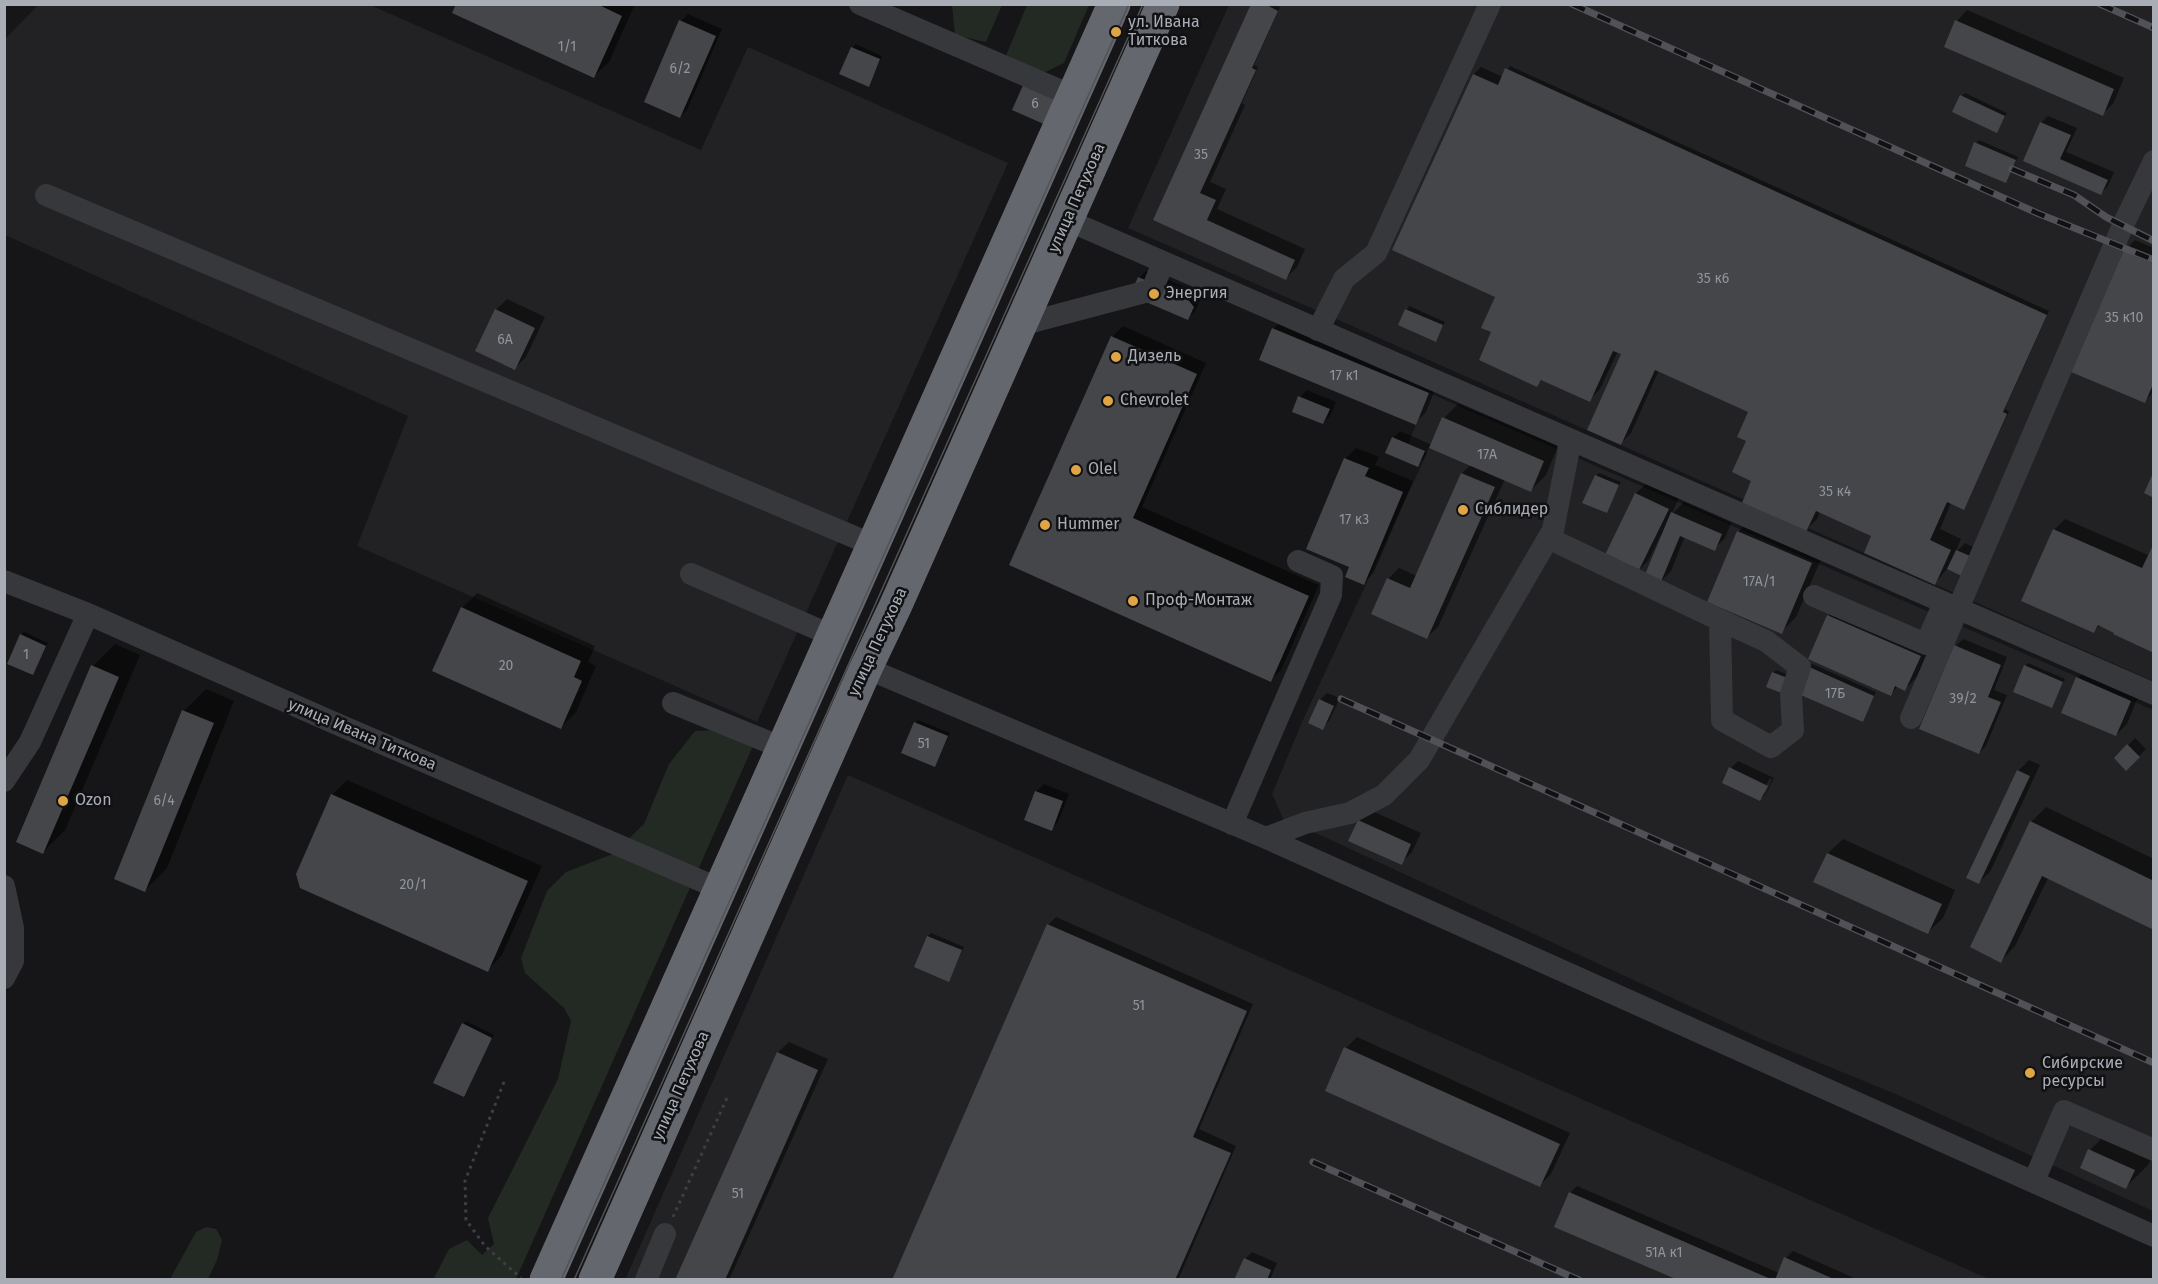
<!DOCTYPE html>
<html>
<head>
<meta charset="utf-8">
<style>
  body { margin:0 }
  #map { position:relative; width:2158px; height:1284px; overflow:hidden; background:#161618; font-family:"Fira Sans",sans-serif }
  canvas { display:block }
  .frame { position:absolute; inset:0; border:6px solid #a9aeb6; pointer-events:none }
</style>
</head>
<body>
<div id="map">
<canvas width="2158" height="1284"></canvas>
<div class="frame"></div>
</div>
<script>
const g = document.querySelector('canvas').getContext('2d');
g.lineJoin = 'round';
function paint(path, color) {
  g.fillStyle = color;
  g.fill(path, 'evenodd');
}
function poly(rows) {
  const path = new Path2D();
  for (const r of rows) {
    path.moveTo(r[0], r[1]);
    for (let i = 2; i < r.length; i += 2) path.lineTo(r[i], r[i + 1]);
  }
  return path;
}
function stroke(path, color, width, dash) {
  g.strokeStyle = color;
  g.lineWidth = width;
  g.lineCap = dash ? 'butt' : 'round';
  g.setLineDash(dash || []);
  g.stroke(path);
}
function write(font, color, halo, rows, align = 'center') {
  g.font = font + ' "Fira Sans",sans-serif';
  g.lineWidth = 5;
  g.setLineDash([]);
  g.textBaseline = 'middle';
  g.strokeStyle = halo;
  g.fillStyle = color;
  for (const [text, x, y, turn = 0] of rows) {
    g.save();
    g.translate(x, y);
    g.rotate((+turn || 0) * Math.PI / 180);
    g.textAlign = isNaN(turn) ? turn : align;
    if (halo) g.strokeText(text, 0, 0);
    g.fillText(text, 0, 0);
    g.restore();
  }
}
paint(poly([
  [38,5,370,5,701,150,748,47,1008,163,757,722,357,546,408,416,5,235,5,39],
  [1229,5,2153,5,2153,681,1334,318,1128,228],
  [1429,393,2153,710,2153,1211,1898,1095,1759,1038,1309,830,1284,821,1272,794,1302,722,1427,453,1408,444],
  [848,775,1989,1279,625,1280]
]), '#222224');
paint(poly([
  [952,5,1002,5,986,42,955,35],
  [1027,5,1089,5,1064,63,1035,77,1003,63],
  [761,728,516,1279,433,1280,449,1249,467,1240,482,1255,494,1244,488,1218,558,1079,571,1021,564,1008,525,973,521,958,547,891,566,872,613,854,644,824,669,764,695,731],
  [206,1227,216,1229,222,1240,217,1260,208,1279,170,1279,196,1232]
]), '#232a23');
paint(poly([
  [458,4,635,4,609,62,594,76],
  [1253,4,1274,4,1280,7,1254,65,1258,67,1242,103,1245,105,1210,182,1226,189,1217,209,1305,249,1297,267,1286,278,1155,219],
  [1967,10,2124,78,2113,104,2102,114,1957,21],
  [688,14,722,29,687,110,680,117,681,21],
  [855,44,882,56,868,85,841,74],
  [1510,66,2049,311,2005,409,2009,411,1966,505,1963,508,1951,503,1940,529,1961,539,1955,553,1965,543,1981,551,1948,568,1935,583,1873,536,1820,512,1817,519,1806,530,1753,480,1748,440,1750,411,1659,370,1631,433,1620,444,1623,354,1618,351,1600,389,1589,400,1543,379,1537,385,1493,332,1497,296,1474,74,1481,67,1503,77],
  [1965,93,2007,113,1997,131,1962,96],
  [2048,116,2077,128,2066,152,2114,172,2108,186,2101,193,2025,160,2041,123],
  [1979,140,2018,157,2006,182,1976,143],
  [2135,240,2154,248,2154,392,2144,401,2124,251],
  [1146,271,1193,290,1200,300,1195,311,1188,318,1139,278],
  [507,299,545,317,526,357,515,368,496,310],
  [1409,306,1445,322,1435,340,1400,324],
  [1284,318,1438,382,1426,412,1415,423,1273,329],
  [1123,326,1206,363,1142,507,1319,585,1281,670,1270,681,1011,565,1112,337],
  [1307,390,1336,402,1330,416,1323,423,1300,397],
  [1458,404,1558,446,1546,475,1531,490,1505,479,1438,627,1427,637,1388,579,1399,568,1417,576,1462,473,1471,465,1429,447,1424,458,1417,465,1393,438,1400,431,1432,445,1444,418],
  [1356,448,1379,457,1375,465,1413,481,1374,572,1364,583,1351,567,1308,548,1345,459],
  [1599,473,1621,482,1606,512,1596,476],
  [1647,483,1679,498,1671,515,1684,502,1731,523,1725,538,1714,549,1685,536,1671,571,1660,582,1663,536,1661,535,1648,561,1637,572,1606,556,1636,493],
  [1753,517,1826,548,1796,617,1781,632,1738,532],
  [2065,519,2150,556,2116,632,2100,625,2094,632,2054,530],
  [477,593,595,646,588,662,596,666,576,712,561,727,462,608],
  [1843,601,1934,641,1920,674,1905,689,1898,686,1891,694,1829,616],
  [24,632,48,643,32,673,21,635],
  [1963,639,2007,657,1994,690,2007,695,1986,746,1979,753,1956,646],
  [115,644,140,655,65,830,43,852,93,666],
  [2028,663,2065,679,2052,706,2025,666],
  [1812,664,1876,692,1862,720,1808,667],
  [2089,667,2141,690,2127,724,2116,735,2078,678],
  [1776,670,1792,676,1787,689,1773,673],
  [206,689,234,701,167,868,145,890,184,711],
  [1327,693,1340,698,1329,721,1322,728,1320,700],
  [918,720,950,733,935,765,915,723],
  [2135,738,2146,749,2127,769,2116,758],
  [2029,760,2040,765,1990,872,1979,882,2018,771],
  [1738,761,1774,778,1767,792,1760,800,1731,768],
  [1770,778,1772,779,1766,793,1762,793],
  [347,780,542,866,502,955,488,970,332,795],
  [1044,784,1069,794,1058,822,1051,829,1026,819,1036,792],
  [2046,807,2154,859,2154,928,2048,878,2015,946,2001,961,2031,822],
  [1370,810,1421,833,1412,852,1401,863,1359,821],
  [1843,839,1955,890,1943,918,1928,932,1828,853],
  [1056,917,1253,1004,1199,1129,1236,1146,1178,1280,893,1280,1049,924],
  [931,933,964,947,949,980,928,936],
  [466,1021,494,1035,463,1095,463,1024],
  [1357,1037,1570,1133,1551,1174,1540,1185,1346,1048],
  [789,1042,828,1059,729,1280,677,1280,778,1052],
  [2112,1128,2154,1153,2148,1165,2126,1187,2090,1150],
  [1577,1186,1779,1273,1786,1258,1793,1251,1859,1280,1682,1280,1570,1193],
  [1252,1252,1277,1263,1270,1280,1236,1280,1245,1259]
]), '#0007');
paint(poly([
  [456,4,597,4,622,16,594,78,452,13],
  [1251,4,1265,4,1278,11,1252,68,1256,70,1200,193,1216,200,1207,220,1295,260,1286,280,1153,220],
  [679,20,716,36,680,118,644,102],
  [1955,20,2114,89,2103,116,1944,47],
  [851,47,880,59,869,87,839,74],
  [1505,68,2047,315,2003,412,2007,414,1964,510,1947,502,1930,540,1951,550,1935,585,1864,553,1871,536,1816,511,1806,532,1742,503,1751,481,1732,472,1746,441,1737,437,1748,412,1655,370,1621,445,1587,430,1621,354,1613,351,1590,402,1541,380,1537,387,1479,360,1491,332,1481,328,1495,297,1392,250,1473,74,1498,85],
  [1024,83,1057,98,1046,125,1012,110],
  [1960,95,2005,116,1997,133,1952,112],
  [2040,122,2071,135,2060,159,2108,180,2101,195,2023,161],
  [1974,142,2016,160,2006,183,1965,166],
  [2123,250,2154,264,2154,382,2145,403,2071,372],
  [1138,277,1186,297,1194,307,1188,320,1139,299,1133,289],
  [495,309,535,328,515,370,475,351],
  [1405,309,1443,325,1436,342,1398,325],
  [1272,328,1429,393,1416,425,1259,360],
  [1111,336,1197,374,1133,518,1309,596,1271,682,1009,565],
  [1298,396,1330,409,1323,424,1292,412],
  [1442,417,1544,461,1531,492,1429,448],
  [1392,437,1425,451,1418,467,1385,453],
  [1344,458,1369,468,1365,476,1403,492,1364,585,1345,577,1349,567,1306,549],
  [2154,471,2154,498,2144,493],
  [1461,473,1495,487,1427,639,1371,614,1387,578,1410,588],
  [1595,475,1619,485,1607,513,1582,503],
  [1635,493,1669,509,1637,574,1604,557],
  [1671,512,1722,534,1715,551,1680,536,1660,584,1644,577],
  [2053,529,2142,568,2154,543,2154,653,2113,634,2114,633,2098,625,2094,633,2021,601],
  [1737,531,1812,563,1782,634,1707,602],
  [1956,550,1975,558,1966,578,1947,569],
  [461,607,581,661,574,677,582,681,561,729,432,671],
  [1827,615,1921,656,1905,691,1895,686,1891,696,1808,659],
  [20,634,46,646,33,675,7,664],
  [1954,645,2001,665,1988,697,2001,702,1979,754,1919,729],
  [91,665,119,677,43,854,16,842],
  [2024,665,2063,682,2052,708,2013,692],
  [1807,666,1874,696,1863,722,1796,693],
  [1772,672,1790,679,1784,694,1766,687],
  [2076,677,2131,701,2116,736,2061,713],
  [1319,699,1334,706,1323,730,1308,723],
  [182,710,214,723,145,892,114,879],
  [914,722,948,736,935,767,901,753],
  [2127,744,2140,757,2126,771,2114,758],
  [1729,767,1768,786,1760,801,1722,783],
  [2017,770,2030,776,1979,884,1966,878],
  [1035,791,1063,801,1052,831,1024,820],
  [331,794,528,881,488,972,300,888,296,874],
  [1358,820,1411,844,1402,865,1348,841],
  [2030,821,2154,881,2154,930,2042,876,2001,963,1970,947],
  [1827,853,1942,904,1928,934,1813,882],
  [1047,924,1247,1011,1193,1137,1231,1153,1175,1280,892,1280],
  [927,936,962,950,949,982,914,967],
  [462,1023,492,1038,464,1097,433,1083],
  [1344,1047,1560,1144,1540,1187,1325,1091],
  [777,1052,818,1070,725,1280,675,1280],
  [2088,1149,2135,1170,2126,1189,2080,1168],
  [1569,1192,1773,1280,1678,1280,1554,1227],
  [1784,1257,1836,1280,1775,1280],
  [1244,1258,1271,1270,1267,1280,1234,1280]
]), '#45464a');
stroke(poly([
  [504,1082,465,1181,466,1220,485,1246,521,1278],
  [673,1217,727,1098]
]), '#3d3f43', 3, [3, 4.5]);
stroke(poly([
  [860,4,1073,96],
  [46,195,873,545],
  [1067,220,2154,694],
  [1020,325,1152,290,1163,263],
  [1318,330,1344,279,1376,253,1490,4],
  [1548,538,1720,620,1722,720,1771,747,1793,730,1791,694,1800,667,1766,641,1720,620],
  [691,574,833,636],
  [4,581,88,614,330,721,720,889],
  [1814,596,1926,644,1944,603],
  [866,668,1266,838,2154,1236],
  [673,703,783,748],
  [1911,718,2123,225,2154,161],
  [4,781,30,742,88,614],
  [1232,824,1331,595,1332,576,1298,561],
  [1266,838,1305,823,1350,813,1384,795,1419,760,1553,530,1568,454,1569,439],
  [4,886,13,928,13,961,4,978],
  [2034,1181,2064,1111,2154,1150],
  [646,1280,665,1234]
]), '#37383c', 22);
stroke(poly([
  [546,1280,1114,4],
  [595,1280,866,668,895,607,1163,4]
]), '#64676d', 33);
stroke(poly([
  [561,1280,1129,4],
  [574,1280,1143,4]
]), '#515257', 1.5);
const rail = poly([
  [1572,4,2037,213,2154,260],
  [2100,4,2154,28],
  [2012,169,2074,195,2106,217,2154,241],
  [1341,699,2154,1063],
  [1313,1162,1579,1280]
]);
stroke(rail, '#515257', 7);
stroke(rail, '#111113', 4.5, [14]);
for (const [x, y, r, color] of [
  [1116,32,6,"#dea547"],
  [1154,294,6,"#dea547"],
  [1116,357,6,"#dea547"],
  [1108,401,6,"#dea547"],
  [1076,470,6,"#dea547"],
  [1463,510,6,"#dea547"],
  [1045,525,6,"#dea547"],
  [1133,601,6,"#dea547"],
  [63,801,6,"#dea547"],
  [2030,1073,6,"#dea547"]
]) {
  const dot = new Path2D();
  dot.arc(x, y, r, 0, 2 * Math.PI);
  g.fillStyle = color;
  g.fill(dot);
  stroke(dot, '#111113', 2);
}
write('14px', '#90949b', null, [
  ["1/1",567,47],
  ["6/2",680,69],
  ["6",1035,104],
  ["35",1201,155],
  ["35 к6",1713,279],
  ["35 к10",2124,318],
  ["6А",505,340],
  ["17 к1",1344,376],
  ["17А",1487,455],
  ["35 к4",1835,492],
  ["17 к3",1354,520],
  ["17А/1",1759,582],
  ["1",26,655],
  ["20",506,666],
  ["17Б",1835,694],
  ["39/2",1963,699],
  ["51",924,744],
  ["6/4",164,801],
  ["20/1",413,885],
  ["51",1139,1006],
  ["51",738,1194],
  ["51А к1",1664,1253]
]);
write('16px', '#a9aeb6', '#111113', [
  ["ул. Ивана",1128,23],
  ["Титкова",1128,41],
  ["Энергия",1166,294],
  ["Дизель",1128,357],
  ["Chevrolet",1120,401],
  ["Olel",1088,470],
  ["Сиблидер",1475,510],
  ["Hummer",1057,525],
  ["Проф-Монтаж",1145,601],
  ["Ozon",75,801],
  ["Сибирские",2042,1064],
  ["ресурсы",2042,1082]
], 'left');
write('16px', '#a9aeb6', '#111113', [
  ["улица Петухова",1077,198,-66],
  ["улица Петухова",878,642,-65],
  ["улица Ивана Титкова",362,735,23],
  ["улица Петухова",681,1086,-66]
]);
</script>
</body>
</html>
